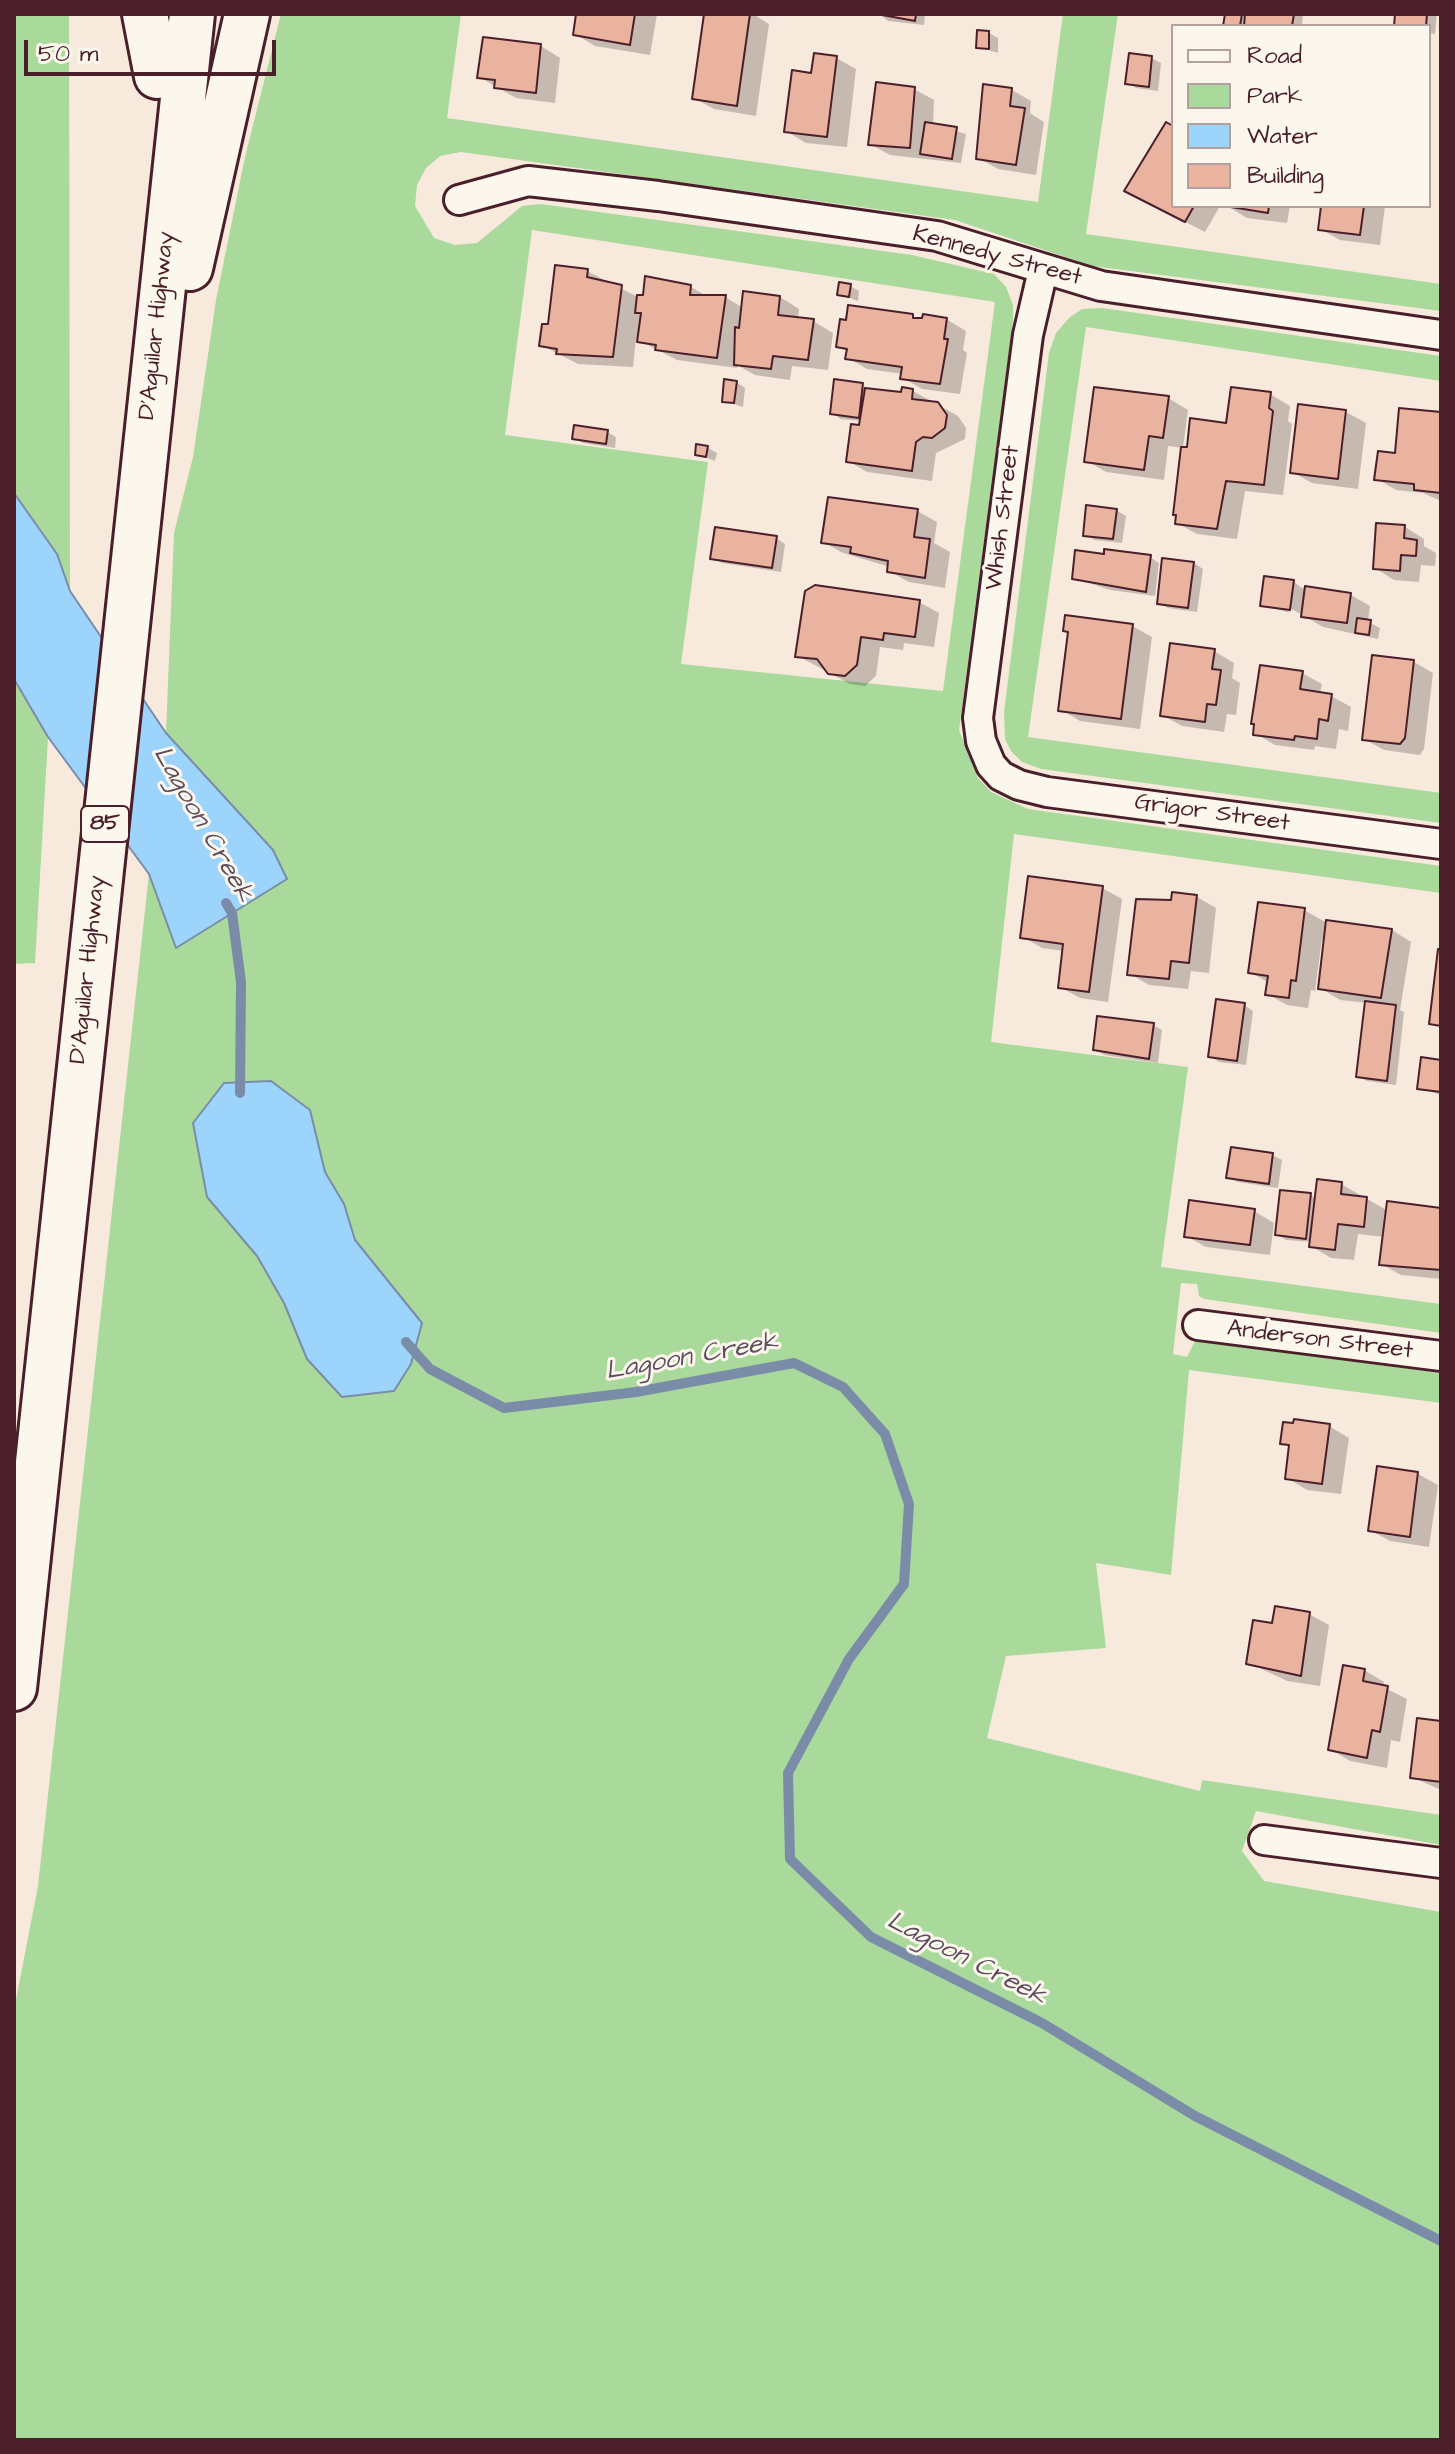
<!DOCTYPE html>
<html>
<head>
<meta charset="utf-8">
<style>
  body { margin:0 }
  #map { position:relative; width:1455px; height:2454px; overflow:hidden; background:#f8e9dd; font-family:"Architects Daughter",sans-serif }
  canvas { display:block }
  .frame { position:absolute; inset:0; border:16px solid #4a1f2b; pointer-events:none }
  .legend { position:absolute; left:1171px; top:24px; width:260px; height:184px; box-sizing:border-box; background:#fbf7ec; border:2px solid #b4a19f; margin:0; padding:10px 14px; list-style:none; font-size:24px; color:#4a1f2b }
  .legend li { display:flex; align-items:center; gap:16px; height:40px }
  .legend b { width:40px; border:2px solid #b4a19f }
  .scale { position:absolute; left:24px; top:40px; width:252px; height:36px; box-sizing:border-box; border:4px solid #4a1f2b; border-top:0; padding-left:10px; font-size:24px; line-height:28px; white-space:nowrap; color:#4a1f2b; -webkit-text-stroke:6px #fbf7ec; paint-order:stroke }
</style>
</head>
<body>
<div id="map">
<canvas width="1455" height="2454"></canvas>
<div class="frame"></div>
<ul class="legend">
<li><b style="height:10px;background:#fbf7ec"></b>Road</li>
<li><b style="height:22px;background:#a9da9b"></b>Park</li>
<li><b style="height:22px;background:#9cd4fc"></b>Water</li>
<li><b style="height:22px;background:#eab39f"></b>Building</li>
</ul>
<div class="scale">50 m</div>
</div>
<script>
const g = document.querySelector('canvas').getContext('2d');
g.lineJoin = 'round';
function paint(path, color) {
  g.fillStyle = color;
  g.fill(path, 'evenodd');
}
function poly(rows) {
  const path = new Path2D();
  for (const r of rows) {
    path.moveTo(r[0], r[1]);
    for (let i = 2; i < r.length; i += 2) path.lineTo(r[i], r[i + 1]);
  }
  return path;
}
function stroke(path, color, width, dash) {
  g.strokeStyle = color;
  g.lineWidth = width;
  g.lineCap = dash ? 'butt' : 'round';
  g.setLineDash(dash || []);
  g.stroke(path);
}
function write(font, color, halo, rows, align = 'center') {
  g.font = font + ' "Architects Daughter",sans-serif';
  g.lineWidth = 6;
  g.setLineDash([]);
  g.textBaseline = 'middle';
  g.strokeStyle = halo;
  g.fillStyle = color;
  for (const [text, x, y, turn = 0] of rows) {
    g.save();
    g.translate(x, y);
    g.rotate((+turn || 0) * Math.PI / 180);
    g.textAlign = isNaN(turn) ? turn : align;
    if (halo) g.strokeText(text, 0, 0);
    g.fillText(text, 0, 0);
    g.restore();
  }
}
paint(poly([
  [14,14,69,14,70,591,57,554,14,493],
  [281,14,461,14,447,118,1038,202,1063,14,1118,14,1086,234,1441,284,1441,311,1092,266,955,220,461,152,440,156,426,168,417,185,415,206,434,238,455,245,477,243,522,206,541,204,912,255,994,274,1006,287,1013,305,1013,321,959,730,978,778,991,792,1028,809,1441,866,1441,893,1014,834,991,1042,1188,1067,1161,1267,1441,1304,1441,1333,1204,1299,1199,1296,1197,1284,1181,1283,1173,1354,1187,1357,1195,1341,1441,1373,1441,1403,1189,1370,1171,1575,1096,1563,1106,1648,1006,1656,987,1738,1200,1791,1202,1780,1441,1815,1441,1845,1256,1811,1242,1851,1264,1881,1441,1912,1441,2440,14,2440,14,2010,38,1886,149,874,176,948,287,879,273,850,166,733,174,533,193,457,216,300,245,157],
  [532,230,995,302,943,691,681,664,708,462,505,435],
  [310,1110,325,1172,344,1204,355,1240,284,1303,257,1256,207,1197],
  [1102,308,1441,356,1441,381,1086,327,1028,737,1441,793,1441,823,1041,769,1022,762,1011,751,1005,739,1004,712,1049,353,1056,333,1069,318,1082,309],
  [14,679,48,737,35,963,14,964]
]), '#a9da9b');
const water = poly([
  [14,493,57,554,70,591,166,733,273,850,287,879,176,948,149,874,48,737,14,679,14,493],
  [271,1081,310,1110,325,1172,344,1204,355,1240,422,1323,411,1364,394,1391,342,1397,307,1359,284,1303,257,1256,207,1197,193,1123,224,1083,271,1081]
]);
paint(water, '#9cd4fc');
stroke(water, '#7b8ca8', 2);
paint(poly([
  [578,14,657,14,650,55,595,46,575,34],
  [706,14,753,14,769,24,756,116,714,109,694,98],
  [879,14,925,14,924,25,888,21],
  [1227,14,1303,14,1302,26,1225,26],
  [1397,14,1437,14,1435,34,1429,33,1429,26,1397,26],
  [989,33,998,38,998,53,978,47],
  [541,46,560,58,555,103,516,98,479,77],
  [836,58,856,69,847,147,806,143,786,131,813,75],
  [1151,58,1161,63,1158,91,1136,88,1127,82],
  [914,89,934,100,933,125,966,134,961,163,890,155,870,144],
  [1012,90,1031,101,1030,113,1044,122,1036,175,998,169,978,158],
  [1173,129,1173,206,1220,206,1205,232,1146,202],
  [1227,206,1290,206,1287,223,1247,218],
  [1323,206,1385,206,1380,245,1340,240,1320,229],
  [587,271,638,297,691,287,708,297,725,297,743,308,780,297,799,309,798,319,813,321,833,333,828,370,792,366,790,380,755,375,737,365,737,368,677,360,636,339,633,367,578,364,541,345],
  [850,286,859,291,858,301,839,294],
  [912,316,920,320,946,319,966,331,963,350,967,353,960,394,922,389,903,378,903,374,867,369,848,358,848,352,838,346],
  [736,382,745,388,743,407,724,401],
  [862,385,873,391,903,394,913,391,958,416,966,428,965,439,936,453,932,481,867,472,848,461,862,421,841,419,832,413],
  [1270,394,1290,406,1288,421,1292,424,1283,495,1245,491,1237,539,1197,534,1177,523,1228,425],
  [1168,398,1188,410,1183,448,1168,446,1164,480,1106,472,1087,461],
  [1300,406,1346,412,1366,423,1358,489,1312,483,1292,472],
  [1441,414,1441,501,1423,493,1396,490,1377,479,1396,455],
  [607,432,616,437,615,448,583,443,574,438],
  [708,448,717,453,715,461,697,454],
  [1116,510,1126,516,1122,543,1094,540,1085,534],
  [917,511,937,522,934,543,950,552,945,588,909,582,889,571,890,567,843,553,823,542],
  [1405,527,1424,539,1424,546,1436,553,1435,566,1421,565,1419,582,1394,580,1375,568],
  [776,538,785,544,781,572,722,563,712,558],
  [1150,557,1159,563,1155,596,1110,590,1074,578],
  [1194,563,1203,569,1197,612,1168,608,1159,603],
  [1294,582,1302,588,1351,595,1370,606,1368,622,1380,628,1378,639,1323,627,1283,604,1281,607,1291,613,1262,605],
  [919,602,939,613,934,647,904,643,903,650,880,647,876,676,865,686,850,684,798,656],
  [1132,626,1152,637,1140,729,1080,721,1060,709,1070,632],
  [1214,651,1234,663,1232,678,1240,683,1236,715,1227,714,1224,732,1182,726,1162,715],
  [1414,662,1433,673,1424,749,1420,755,1384,750,1364,739],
  [1302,673,1322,684,1320,694,1331,696,1351,707,1348,731,1339,729,1336,749,1315,746,1314,750,1275,745,1255,733],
  [1102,888,1122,899,1108,1002,1080,998,1060,987,1064,951,1042,948,1023,937],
  [1197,897,1216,908,1209,973,1191,971,1188,989,1149,985,1130,974,1152,899,1172,902],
  [1304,910,1327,923,1392,930,1411,942,1400,1010,1404,1012,1396,1085,1367,1081,1358,1076,1367,1003,1340,1000,1320,988,1326,940,1322,939,1315,991,1311,990,1308,1008,1287,1005,1267,994,1269,983,1250,972],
  [1244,1005,1253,1011,1246,1065,1219,1062,1210,1056],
  [1153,1025,1162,1030,1158,1063,1104,1055,1095,1049],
  [1441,1062,1441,1095,1419,1088],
  [1272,1155,1282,1160,1278,1188,1238,1182,1228,1177],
  [1341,1184,1388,1211,1441,1210,1441,1279,1401,1275,1381,1264,1384,1237,1358,1234,1354,1260,1331,1258,1311,1246,1312,1242,1286,1240,1277,1234,1310,1195,1317,1199],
  [1254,1211,1274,1223,1270,1255,1206,1247,1186,1236],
  [1329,1426,1349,1438,1341,1494,1307,1490,1287,1478,1291,1448,1282,1443],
  [1378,1469,1418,1474,1438,1485,1429,1547,1390,1541,1370,1530],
  [1309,1614,1329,1625,1320,1686,1287,1681,1249,1663,1274,1626],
  [1364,1670,1384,1682,1383,1687,1407,1699,1400,1742,1391,1740,1387,1768,1350,1761,1330,1749],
  [1441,1724,1441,1790,1412,1777]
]), '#0003');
stroke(poly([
  [226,903,232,913,241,982,240,1093],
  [406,1342,430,1369,504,1408,636,1392,794,1363,843,1387,885,1434,909,1504,904,1584,849,1659,788,1773,790,1859,871,1937,1042,2023,1195,2116,1441,2241]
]), '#7b8ca8', 10);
const building = poly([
  [576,14,635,14,630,45,573,35,576,14],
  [704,14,750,14,737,106,692,99,704,14],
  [877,14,916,14,915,21,877,14],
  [1225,14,1242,14,1240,26,1223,26,1225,14],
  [1245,14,1294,14,1292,26,1244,26,1245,14],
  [1395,14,1427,14,1426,26,1394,26,1395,14],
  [977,30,989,31,989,49,976,48,977,30],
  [483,37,541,44,536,93,494,88,495,80,477,78,483,37],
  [814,53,837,56,827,137,784,132,792,70,811,73,814,53],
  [1129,53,1152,56,1149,87,1125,84,1129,53],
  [876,82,915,87,910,148,868,145,876,82],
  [983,84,1012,88,1010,106,1025,108,1016,165,976,159,983,84],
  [925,122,957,127,952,159,920,154,925,122],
  [1166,122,1173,126,1173,206,1194,206,1185,222,1124,191,1166,122],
  [1225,206,1269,206,1268,213,1225,206],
  [1321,206,1364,206,1360,235,1318,230,1321,206],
  [555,265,588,269,587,277,622,285,613,357,556,354,557,349,539,346,542,324,548,324,555,265],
  [645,276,691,285,690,295,726,295,717,358,655,350,656,345,637,342,641,313,635,313,637,295,643,295,645,276],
  [839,282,851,284,849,297,837,295,839,282],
  [743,291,780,296,778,315,814,319,808,360,773,356,771,369,734,365,735,327,739,328,743,291],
  [848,305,913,314,913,318,922,318,923,314,947,318,944,339,948,339,940,384,900,379,902,367,845,359,847,349,836,347,840,319,846,320,848,305],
  [724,379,737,381,734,403,722,402,724,379],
  [834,379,863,383,859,418,830,414,834,379],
  [902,387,913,389,912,399,938,402,947,415,945,428,932,438,923,437,916,442,912,471,846,462,851,424,859,425,865,388,901,392,902,387],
  [1094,387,1169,396,1163,438,1149,436,1144,470,1084,462,1094,387],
  [1231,387,1271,392,1269,408,1273,411,1264,485,1226,481,1217,529,1175,524,1176,515,1173,515,1181,447,1187,447,1190,418,1226,423,1231,387],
  [1298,404,1346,410,1338,479,1290,473,1298,404],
  [1399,408,1441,412,1441,493,1414,490,1414,484,1374,480,1378,451,1395,453,1399,408],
  [574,425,608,430,606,444,572,439,574,425],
  [696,444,708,446,706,457,695,455,696,444],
  [828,497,918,509,914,537,930,539,925,578,887,572,888,561,850,553,851,547,821,543,828,497],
  [1086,505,1117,509,1113,539,1083,536,1086,505],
  [1376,523,1405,525,1404,538,1417,540,1416,556,1401,555,1400,571,1373,569,1376,523],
  [715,527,777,536,772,568,710,559,715,527],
  [1104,549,1151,555,1146,592,1072,579,1075,550,1104,554,1104,549],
  [1162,558,1194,562,1188,608,1157,604,1162,558],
  [1264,576,1294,580,1290,610,1260,606,1264,576],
  [815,585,920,600,915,637,884,633,883,640,861,637,857,665,845,676,828,674,817,659,795,657,805,591,815,585],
  [1305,586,1351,593,1347,623,1301,617,1305,586],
  [1065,615,1133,624,1121,719,1058,711,1068,632,1063,631,1065,615],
  [1357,618,1371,620,1369,635,1355,633,1357,618],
  [1170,643,1215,649,1212,669,1221,670,1216,705,1207,704,1205,722,1160,716,1170,643],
  [1372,655,1414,660,1405,738,1400,744,1362,740,1372,655],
  [1260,665,1303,671,1300,689,1332,694,1328,721,1319,719,1317,739,1295,736,1294,740,1253,735,1254,724,1251,724,1260,665],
  [1028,876,1103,886,1089,992,1058,988,1063,944,1020,938,1028,876],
  [1172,892,1197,895,1189,963,1171,961,1169,979,1127,975,1136,899,1171,900,1172,892],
  [1258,902,1305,908,1296,981,1291,980,1289,998,1265,995,1268,976,1248,973,1258,902],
  [1326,920,1392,929,1381,998,1318,989,1326,920],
  [1438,949,1441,949,1441,1026,1429,1024,1438,949],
  [1216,999,1245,1003,1237,1061,1208,1057,1216,999],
  [1365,1001,1396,1005,1387,1081,1356,1077,1365,1001],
  [1097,1016,1154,1023,1149,1059,1093,1050,1097,1016],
  [1421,1057,1441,1060,1441,1092,1417,1089,1421,1057],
  [1231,1147,1273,1153,1269,1184,1226,1178,1231,1147],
  [1317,1179,1342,1182,1341,1194,1367,1197,1364,1227,1338,1224,1335,1250,1309,1247,1317,1179],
  [1280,1190,1311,1193,1306,1239,1275,1235,1280,1190],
  [1189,1200,1255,1209,1250,1245,1184,1237,1189,1200],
  [1387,1201,1441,1208,1441,1270,1379,1265,1387,1201],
  [1294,1419,1330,1424,1322,1484,1285,1479,1289,1445,1280,1444,1283,1422,1293,1423,1294,1419],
  [1377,1466,1418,1472,1410,1537,1368,1531,1377,1466],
  [1275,1606,1310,1612,1301,1676,1246,1664,1253,1620,1272,1623,1275,1606],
  [1343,1665,1365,1669,1363,1681,1388,1686,1380,1732,1372,1730,1367,1758,1328,1750,1343,1665],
  [1417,1718,1441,1721,1441,1782,1410,1778,1417,1718]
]);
paint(building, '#eab39f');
stroke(building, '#4a1f2b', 2);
const minor = poly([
  [459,200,528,181,658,196,937,236,1101,286,1441,335],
  [1043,270,1028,335,978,718,981,741,991,765,1001,776,1019,785,1047,792,1441,844],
  [1198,1325,1441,1356],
  [1264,1840,1441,1863]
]);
const trunk = poly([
  [145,14,157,76],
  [190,268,247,14],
  [14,1688,192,14]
]);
stroke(minor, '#4a1f2b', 34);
stroke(trunk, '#4a1f2b', 50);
stroke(minor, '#fbf7ec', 28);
stroke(trunk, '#fbf7ec', 44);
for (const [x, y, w] of [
  [105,824,48]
]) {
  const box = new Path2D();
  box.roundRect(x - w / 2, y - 18, w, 36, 6);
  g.fillStyle = '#fbf7ec';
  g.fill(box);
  stroke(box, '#4a1f2b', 2);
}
write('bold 22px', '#4a1f2b', null, [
  ["85",105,824]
]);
write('24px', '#4a1f2b', '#fbf7ec', [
  ["Kennedy Street",997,257,15],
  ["D'Aguilar Highway",158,326,-84],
  ["Whish Street",1004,518,-83],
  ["Grigor Street",1212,814,8],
  ["D'Aguilar Highway",89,970,-84],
  ["Anderson Street",1320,1341,7]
]);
write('italic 26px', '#5e4c5f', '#fbf7ec', [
  ["Lagoon Creek",202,825,60],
  ["Lagoon Creek",692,1358,-10],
  ["Lagoon Creek",966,1960,27]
]);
</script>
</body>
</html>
